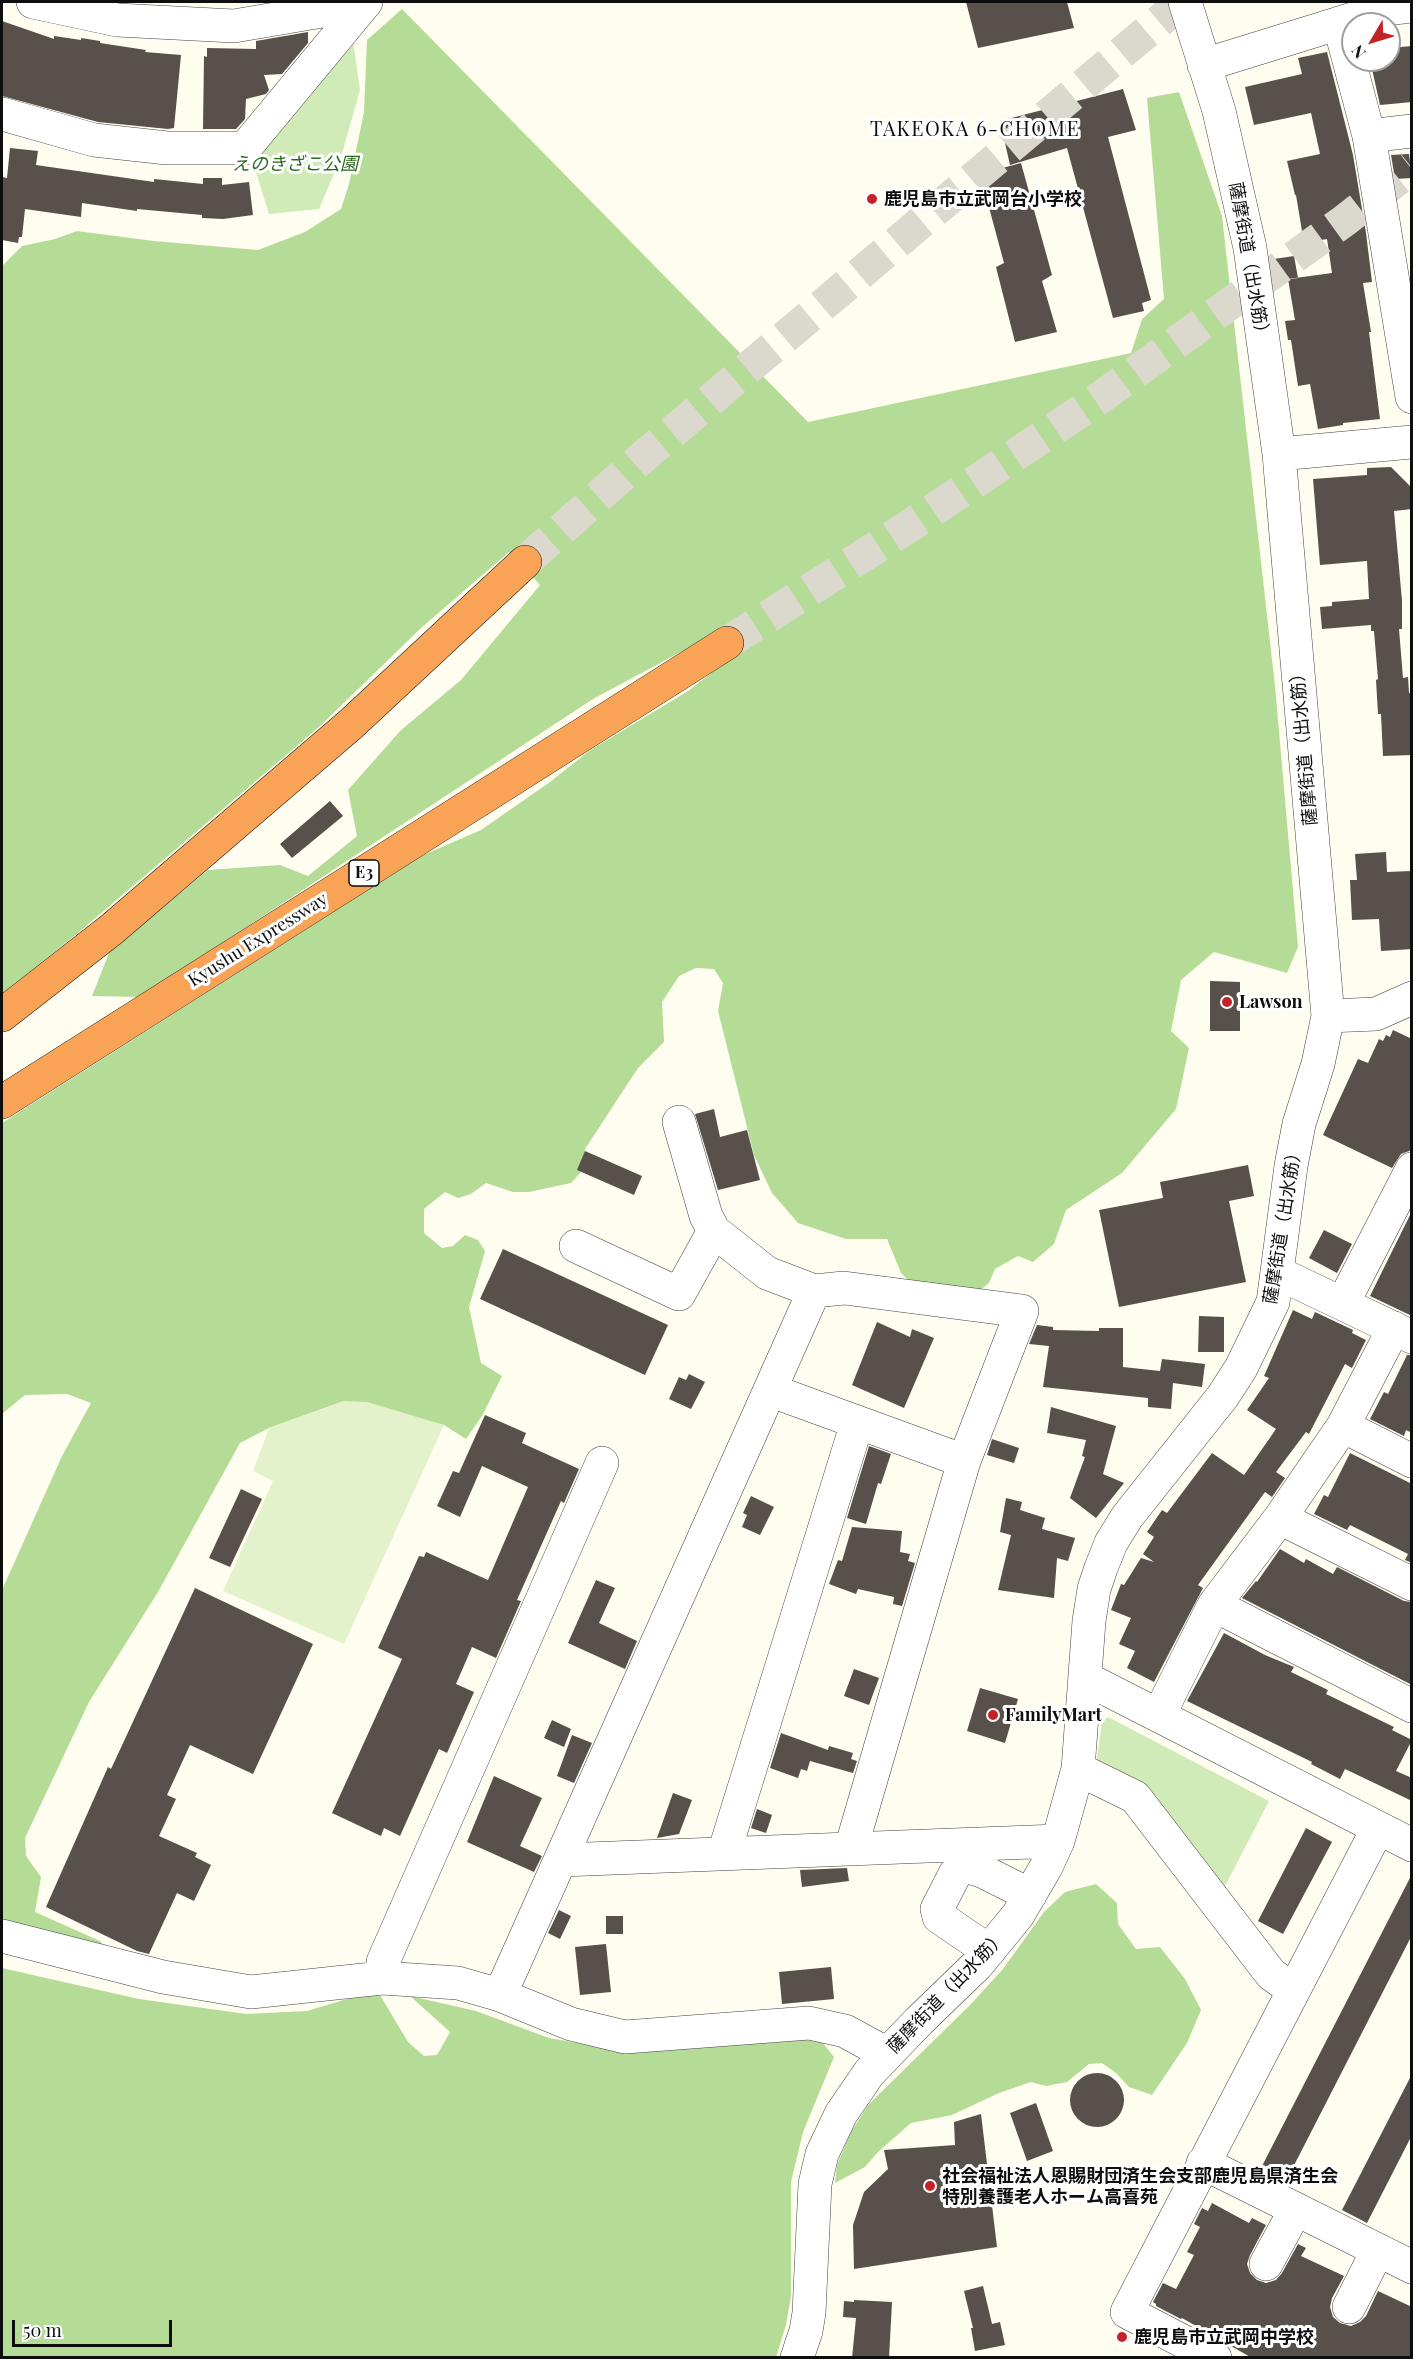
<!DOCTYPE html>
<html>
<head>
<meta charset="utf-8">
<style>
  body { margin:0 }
  #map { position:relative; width:1413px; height:2359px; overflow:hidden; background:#fffcf0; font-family:"Playfair Display",serif }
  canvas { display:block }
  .frame { position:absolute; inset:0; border:3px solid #0e0e0e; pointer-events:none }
  .north { position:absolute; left:1341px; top:12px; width:60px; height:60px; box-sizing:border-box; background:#fff; border:2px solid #9f9f9f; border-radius:50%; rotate:232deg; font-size:16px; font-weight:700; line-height:24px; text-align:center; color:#0e0e0e }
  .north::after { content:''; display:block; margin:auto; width:21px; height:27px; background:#c32226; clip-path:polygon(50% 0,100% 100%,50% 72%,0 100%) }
  .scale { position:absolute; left:12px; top:2320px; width:160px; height:27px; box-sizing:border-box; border:3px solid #0e0e0e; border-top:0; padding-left:8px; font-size:18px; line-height:21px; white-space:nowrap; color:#0e0e0e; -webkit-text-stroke:4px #fff; paint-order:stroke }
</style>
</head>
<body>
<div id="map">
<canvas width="1413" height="2359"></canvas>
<div class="frame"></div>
<div class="north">N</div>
<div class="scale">50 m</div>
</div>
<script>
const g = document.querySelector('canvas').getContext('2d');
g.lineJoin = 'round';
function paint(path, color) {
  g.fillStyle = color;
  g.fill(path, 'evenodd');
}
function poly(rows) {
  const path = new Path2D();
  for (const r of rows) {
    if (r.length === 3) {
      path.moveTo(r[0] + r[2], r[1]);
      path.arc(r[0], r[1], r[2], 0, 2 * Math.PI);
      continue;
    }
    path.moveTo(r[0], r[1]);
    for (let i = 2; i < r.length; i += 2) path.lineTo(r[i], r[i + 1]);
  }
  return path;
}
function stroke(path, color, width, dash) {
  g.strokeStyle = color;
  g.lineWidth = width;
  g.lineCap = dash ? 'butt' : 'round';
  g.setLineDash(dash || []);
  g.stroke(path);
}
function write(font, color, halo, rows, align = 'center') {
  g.font = font + ' "Playfair Display","Noto Sans JP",serif';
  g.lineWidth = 6;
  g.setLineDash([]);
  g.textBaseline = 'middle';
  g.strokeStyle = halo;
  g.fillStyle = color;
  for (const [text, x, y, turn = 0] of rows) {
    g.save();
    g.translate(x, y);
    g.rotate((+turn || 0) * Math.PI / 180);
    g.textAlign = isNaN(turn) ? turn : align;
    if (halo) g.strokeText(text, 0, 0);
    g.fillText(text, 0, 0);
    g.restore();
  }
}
paint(poly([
  [352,33,360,90,341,157,319,209,269,214,251,156],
  [1108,1717,1269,1801,1221,1894,1109,1775,1097,1759,1102,1721]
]), '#d1ebb8');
paint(poly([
  [402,9,808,422,1131,353,1142,319,1164,299,1147,98,1179,92,1222,216,1275,686,1298,947,1287,973,1214,952,1181,980,1171,1031,1189,1048,1176,1109,1122,1173,1066,1210,1054,1244,1033,1262,1018,1256,995,1269,989,1283,971,1298,920,1292,901,1273,887,1239,846,1239,798,1223,772,1193,754,1155,718,1011,723,983,714,969,696,968,679,976,662,1002,664,1042,638,1068,585,1149,584,1169,571,1183,529,1192,513,1192,486,1183,471,1194,458,1198,445,1192,424,1209,424,1233,442,1248,453,1246,465,1235,478,1240,485,1251,469,1307,481,1363,502,1376,482,1416,466,1439,444,1425,344,1401,269,1428,240,1443,158,1592,89,1702,25,1838,26,1856,41,1877,35,1912,100,1941,110,1953,2,1926,2,1590,62,1456,91,1403,67,1394,25,1395,2,1414,2,1123,421,856,481,830,550,782,589,751,688,691,736,654,720,631,593,699,140,997,92,996,109,953,208,870,280,865,308,876,357,836,348,790,400,731,461,680,540,585,509,552,421,628,319,727,79,932,2,994,3,265,22,246,55,239,77,231,154,241,258,250,305,232,341,209,349,184,364,112,367,40],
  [1096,1884,1117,1903,1118,1924,1136,1949,1160,1947,1185,1979,1201,2010,1187,2043,1152,2095,1129,2087,1116,2073,1102,2063,1089,2064,1067,2082,1046,2086,1031,2082,999,2093,952,2115,911,2123,878,2152,865,2167,835,2183,837,2165,851,2132,868,2105,969,2006,1003,1969,1044,1912,1065,1892],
  [2,1968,139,1999,246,2014,307,2011,377,1990,408,2042,424,2056,437,2055,450,2032,410,1996,476,2011,549,2038,635,2053,801,2036,822,2042,834,2057,803,2132,791,2182,791,2296,786,2325,776,2357,2,2358]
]), '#b5dc97');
paint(poly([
  [344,1401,367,1402,444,1425,344,1644,223,1591,273,1481,253,1471,269,1428]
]), '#e3f2ca');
paint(poly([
  [966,2,1067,2,1074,28,978,48],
  [2,21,54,39,54,36,81,40,81,38,100,41,100,43,146,50,145,52,181,55,174,128,168,129,98,122,2,96],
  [308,32,308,43,282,74,264,75,269,90,266,94,246,99,245,119,236,129,203,129,204,56,207,57,207,48,256,49,256,41],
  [1412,46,1412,102,1380,105,1370,60,1389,60,1389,48],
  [1327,52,1353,155,1366,233,1372,282,1363,283,1371,332,1369,332,1380,419,1343,423,1343,425,1318,429,1310,384,1298,386,1291,340,1288,340,1285,321,1295,320,1288,279,1332,273,1327,239,1304,243,1296,195,1295,195,1287,161,1320,154,1311,113,1254,125,1245,87,1302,74,1298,58],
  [1123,89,1136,130,1108,137,1151,300,1142,303,1144,311,1113,318,1067,148,1010,165,1000,121],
  [10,148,38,151,36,165,154,182,154,179,203,184,203,178,222,178,222,185,249,182,253,215,223,219,202,218,202,215,137,209,137,211,82,203,81,217,25,209,22,237,19,237,18,243,2,240,2,177,7,178],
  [1409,154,1412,178,1395,179,1391,155],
  [1021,163,1052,275,1042,281,1057,332,1015,342,996,267,1004,263,980,174],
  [1294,256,1298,278,1278,281,1274,259],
  [1391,467,1410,486,1412,509,1394,511,1402,601,1402,629,1399,629,1403,678,1408,677,1409,693,1412,693,1412,755,1383,756,1381,714,1378,714,1376,680,1378,679,1374,631,1371,631,1371,625,1322,629,1320,607,1332,606,1332,602,1369,599,1367,561,1320,565,1313,479,1367,475,1367,468],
  [330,801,343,816,292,858,280,844],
  [1386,852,1387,872,1412,871,1412,949,1381,951,1379,919,1352,920,1350,880,1357,880,1355,854],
  [1210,981,1240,982,1240,1031,1210,1031],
  [1393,1030,1412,1039,1412,1150,1401,1154,1392,1168,1323,1135,1358,1059,1368,1063,1379,1039,1383,1041,1386,1035,1390,1037],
  [714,1109,720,1137,747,1130,760,1180,718,1190,695,1114],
  [585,1151,642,1176,634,1195,577,1170],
  [1248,1165,1254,1196,1229,1201,1246,1282,1119,1307,1099,1210,1163,1198,1160,1182],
  [1412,1211,1412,1316,1370,1296],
  [1324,1230,1352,1244,1337,1273,1309,1258],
  [503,1249,668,1325,645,1375,480,1299],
  [1293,1310,1312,1319,1315,1312,1353,1330,1352,1333,1366,1340,1352,1368,1345,1364,1309,1434,1306,1432,1276,1472,1285,1478,1272,1497,1265,1492,1198,1585,1203,1588,1154,1682,1127,1668,1135,1651,1119,1644,1131,1618,1111,1610,1121,1584,1124,1585,1141,1558,1154,1562,1143,1554,1154,1537,1147,1532,1162,1510,1167,1513,1212,1453,1244,1475,1276,1429,1247,1410,1269,1378,1264,1376],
  [1199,1316,1224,1317,1224,1352,1198,1352],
  [877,1322,910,1337,912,1329,934,1338,904,1408,852,1385],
  [1037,1325,1053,1327,1053,1330,1099,1331,1099,1328,1123,1328,1123,1367,1160,1371,1162,1359,1205,1364,1202,1387,1173,1383,1171,1409,1148,1407,1148,1398,1043,1387,1049,1346,1029,1344],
  [1407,1355,1412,1355,1412,1433,1406,1430,1404,1436,1370,1419,1384,1392,1388,1394],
  [689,1374,705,1382,691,1409,669,1399,679,1377,686,1380],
  [1051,1407,1116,1426,1103,1474,1124,1483,1096,1518,1070,1498,1085,1457,1082,1456,1086,1440,1047,1433],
  [485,1415,526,1433,522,1443,579,1469,564,1503,561,1501,517,1600,521,1601,496,1658,472,1647,456,1684,474,1692,447,1753,439,1749,400,1836,384,1828,381,1836,332,1813,402,1659,378,1648,419,1556,424,1557,426,1552,488,1580,528,1487,482,1466,460,1517,437,1506,453,1471,459,1473],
  [992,1439,1019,1448,1014,1463,987,1455],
  [869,1446,891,1454,881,1484,878,1483,866,1524,847,1518],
  [1350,1453,1412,1484,1412,1563,1405,1560,1408,1554,1350,1525,1347,1530,1314,1514,1324,1495,1328,1497],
  [241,1489,262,1499,230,1567,209,1558],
  [751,1496,774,1507,760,1535,742,1527,747,1515,743,1513],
  [1006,1498,1022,1502,1020,1510,1045,1518,1042,1529,1075,1538,1068,1561,1057,1558,1054,1598,998,1590,1011,1535,1000,1532],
  [852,1527,902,1531,900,1552,910,1554,908,1561,915,1563,902,1606,893,1604,894,1597,858,1589,856,1594,829,1584,838,1560,842,1561],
  [1280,1549,1304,1563,1306,1559,1333,1574,1337,1567,1404,1601,1412,1602,1412,1685,1242,1598,1256,1581,1257,1582],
  [596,1580,615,1588,599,1623,637,1641,625,1669,568,1643],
  [195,1588,313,1644,253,1774,190,1745,167,1795,176,1799,159,1836,197,1853,195,1857,211,1865,194,1901,177,1893,149,1954,137,1951,46,1907,108,1767,111,1769],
  [1224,1633,1265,1655,1294,1667,1291,1672,1328,1690,1326,1694,1394,1727,1392,1730,1412,1740,1396,1771,1412,1778,1412,1801,1345,1769,1340,1779,1311,1764,1312,1762,1187,1701],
  [854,1669,879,1678,869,1705,844,1696],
  [980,1688,1018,1699,1005,1743,967,1731],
  [552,1720,571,1729,564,1747,544,1738],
  [781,1733,828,1750,829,1746,853,1753,851,1759,857,1761,853,1773,810,1761,807,1771,801,1769,798,1778,770,1768],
  [572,1735,592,1743,574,1783,557,1776],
  [494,1776,542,1798,520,1846,542,1856,534,1872,467,1842],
  [673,1793,692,1800,679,1834,657,1838],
  [757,1809,772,1815,766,1833,751,1828],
  [1306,1828,1332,1842,1283,1934,1258,1921],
  [847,1868,849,1881,802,1887,800,1870],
  [1412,1874,1412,1935,1286,2181,1261,2168],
  [559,1910,571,1916,560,1939,548,1933],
  [606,1916,623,1916,623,1934,606,1934],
  [606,1944,611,1992,580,1995,575,1947],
  [831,1967,834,1999,782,2004,779,1972],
  [1097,2100,27],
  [1412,2074,1412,2135,1367,2223,1342,2210],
  [1036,2103,1053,2151,1027,2161,1010,2113],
  [981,2114,997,2247,854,2269,853,2225,864,2192,888,2169,884,2150,955,2145,954,2122],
  [1212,2203,1249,2223,1252,2218,1266,2225,1250,2255,1247,2264,1250,2273,1257,2280,1266,2283,1276,2280,1282,2273,1298,2244,1306,2248,1301,2256,1344,2276,1332,2298,1330,2307,1333,2317,1340,2323,1351,2326,1360,2322,1366,2316,1378,2291,1412,2307,1412,2358,1252,2358,1182,2318,1181,2319,1156,2306,1156,2304,1153,2302,1163,2283,1176,2289,1194,2255,1187,2252,1200,2227,1194,2224,1202,2208,1208,2211],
  [983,2286,992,2324,1000,2322,1005,2345,975,2351,971,2328,973,2328,964,2291],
  [854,2300,892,2302,889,2358,852,2358,856,2318,843,2317,844,2301,854,2302]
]), '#58504a');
stroke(poly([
  [525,562,644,456,1182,2],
  [727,643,911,525,1097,400,1344,221,1412,168]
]), '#dbd8ce', 33, [33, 16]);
const minor = poly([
  [33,2,117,20,234,26,363,4],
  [1339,23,1369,136,1412,397],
  [1204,65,1385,9,1412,6],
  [2,114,94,140,167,148,245,148,366,2],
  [1369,136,1412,131],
  [1279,454,1412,442],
  [1328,1016,1376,1014,1412,998],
  [679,1122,706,1216,714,1231,767,1273,814,1291,844,1288,1022,1311,964,1461,851,1848],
  [576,1246,679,1294,714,1231],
  [1278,1273,1412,1337],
  [1343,1303,1412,1169],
  [772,1391,964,1461],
  [1343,1426,1412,1461],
  [1280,1518,1412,1584],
  [1214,1605,1412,1706],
  [1085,1678,1412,1845],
  [1159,1715,1214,1605,1280,1518,1343,1426,1394,1328],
  [1078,1769,1135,1797,1271,1974,1293,1990],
  [724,1853,857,1423],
  [561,1860,1058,1841],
  [2,1936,163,1977,251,1992,382,1978,458,1983,500,1995,571,2024,625,2037,809,2023,845,2031,887,2054],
  [989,1951,939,1917,937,1909,955,1874,961,1867,968,1867,982,1871,1030,1895],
  [382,1978,383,1962,602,1463],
  [500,1995,814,1291],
  [1203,2163,1412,2267],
  [1266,2264,1296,2209],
  [1349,2307,1378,2250],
  [797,2358,806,2331,809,2313,815,2184,822,2154,841,2114,869,2073,919,2021,977,1965,1018,1915,1046,1867,1058,1841,1078,1769,1089,1621,1094,1589,1101,1568,1111,1543,1127,1517,1223,1396,1241,1368,1273,1302,1291,1166,1299,1124,1318,1064,1328,1016,1279,454,1250,248,1219,111,1185,2],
  [1215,2358,1127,2312,1378,1828]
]);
const highway = poly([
  [2,1015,112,929,351,724,525,562],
  [2,1102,727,643]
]);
stroke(minor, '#414141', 34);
stroke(highway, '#1f1f1f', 34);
stroke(minor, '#fff', 33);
stroke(highway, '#f8a355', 33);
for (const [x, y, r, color] of [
  [872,199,6,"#c32226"],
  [1227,1002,6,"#c32226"],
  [993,1715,6,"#c32226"],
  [930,2186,6,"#c32226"],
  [1122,2337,6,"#c32226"]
]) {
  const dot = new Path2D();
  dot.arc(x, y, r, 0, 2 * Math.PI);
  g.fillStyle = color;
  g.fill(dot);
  stroke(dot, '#fff', 2);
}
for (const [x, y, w] of [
  [364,873,30]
]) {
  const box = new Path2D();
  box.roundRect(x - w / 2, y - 13, w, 26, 4.5);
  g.fillStyle = '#fff';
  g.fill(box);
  stroke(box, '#0e0e0e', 1.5);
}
write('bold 16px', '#0e0e0e', null, [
  ["E3",364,873]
]);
write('italic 18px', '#2a691c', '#fff', [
  ["えのきざこ公園",295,164]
]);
write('bold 18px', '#0e0e0e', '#fff', [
  ["鹿児島市立武岡台小学校",884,199],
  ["Lawson",1239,1002],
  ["FamilyMart",1005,1715],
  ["社会福祉法人恩賜財団済生会支部鹿児島県済生会",942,2176],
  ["特別養護老人ホーム高喜苑",942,2197],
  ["鹿児島市立武岡中学校",1134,2337]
], 'left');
write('18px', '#0e0e0e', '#fff', [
  ["薩摩街道（出水筋）",1249,262,80],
  ["薩摩街道（出水筋）",1304,745,-95],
  ["Kyushu Expressway",258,940,-32],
  ["薩摩街道（出水筋）",1283,1224,-81],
  ["薩摩街道（出水筋）",947,1992,-46]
]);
g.letterSpacing = '1.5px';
write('20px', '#0e0e0e', '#fff', [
  ["TAKEOKA 6-CHOME",975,130]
]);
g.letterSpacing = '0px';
</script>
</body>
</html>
